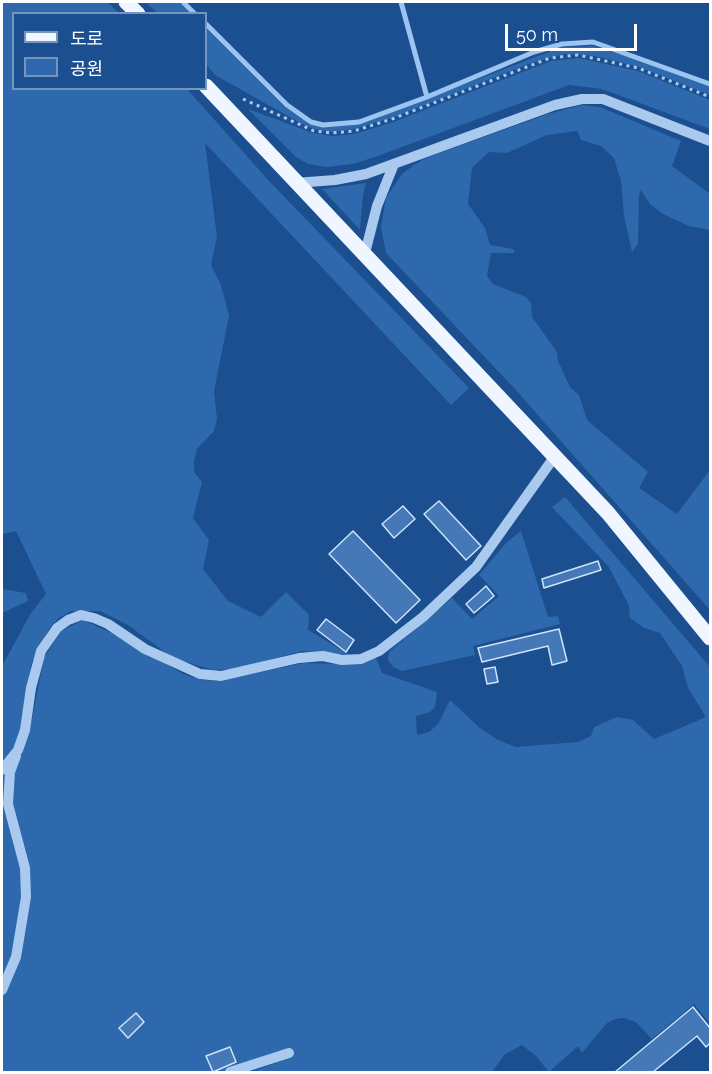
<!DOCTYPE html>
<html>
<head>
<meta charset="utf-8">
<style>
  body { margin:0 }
  #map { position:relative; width:712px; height:1074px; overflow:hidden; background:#1b4f8f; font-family:Raleway,"Noto Sans KR",sans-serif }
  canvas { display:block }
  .frame { position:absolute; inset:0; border:3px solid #fff; pointer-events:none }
  .legend { position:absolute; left:12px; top:12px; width:195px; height:78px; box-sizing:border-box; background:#1b4f8f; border:2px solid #7695bc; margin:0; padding:8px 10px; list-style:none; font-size:18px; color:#fff }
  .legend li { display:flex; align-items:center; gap:12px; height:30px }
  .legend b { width:30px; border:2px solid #7695bc }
  .scale { position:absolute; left:505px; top:24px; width:132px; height:27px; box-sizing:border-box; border:3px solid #fff; border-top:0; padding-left:8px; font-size:18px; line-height:21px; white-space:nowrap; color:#fff; -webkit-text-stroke:4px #1b4f8f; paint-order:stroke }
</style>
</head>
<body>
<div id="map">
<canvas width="712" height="1074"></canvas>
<div class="frame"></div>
<ul class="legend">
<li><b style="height:8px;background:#f0f6ff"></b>도로</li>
<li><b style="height:16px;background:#2e69ad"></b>공원</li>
</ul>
<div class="scale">50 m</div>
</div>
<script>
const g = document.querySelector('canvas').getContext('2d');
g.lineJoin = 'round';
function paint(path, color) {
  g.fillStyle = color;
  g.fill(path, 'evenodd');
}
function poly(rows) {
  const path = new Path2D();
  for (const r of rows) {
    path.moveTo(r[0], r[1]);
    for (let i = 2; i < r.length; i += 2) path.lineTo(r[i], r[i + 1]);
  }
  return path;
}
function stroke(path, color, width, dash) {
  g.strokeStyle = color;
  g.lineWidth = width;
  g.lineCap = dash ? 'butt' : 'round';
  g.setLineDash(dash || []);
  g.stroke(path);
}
paint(poly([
  [2,2,107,2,119,13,14,14,14,88,187,89,270,182,469,388,451,405,205,143,217,237,211,265,221,285,229,316,214,391,217,419,214,431,197,449,194,461,194,472,202,482,193,518,209,540,203,569,228,601,261,617,286,592,309,615,308,630,350,655,303,651,234,669,213,670,173,658,128,625,100,611,71,611,59,618,49,629,32,661,18,742,2,765,2,666,31,613,46,594,16,531,3,534,2,539],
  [146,2,179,2,191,13,157,13],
  [206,28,285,107,310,124,323,127,360,124,562,47,593,46,642,61,710,86,710,95,639,67,595,56,564,54,531,63,392,118,353,129,332,132,314,129,302,124,215,75,206,64],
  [578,58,638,71,710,100,710,129,602,89,569,85,378,156,353,164,327,167,308,164,296,157,248,109,313,133,332,136,354,134,393,122,551,61],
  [582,105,600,107,681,141,672,166,710,194,710,230,689,226,663,214,650,204,641,190,639,195,638,244,632,252,624,216,621,181,614,158,601,146,581,140,577,131,547,135,507,153,489,152,472,168,468,204,485,228,490,245,513,249,515,253,491,253,487,276,493,284,526,297,531,303,532,317,557,352,558,361,570,387,579,395,587,420,648,472,639,488,677,514,710,470,710,610,514,388,386,253,381,227,386,198,402,174,414,165,426,158,548,114],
  [366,183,363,195,360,230,322,189],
  [565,497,710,667,710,1024,694,1004,652,1039,636,1022,624,1018,615,1019,607,1023,582,1053,578,1046,549,1072,536,1056,522,1045,505,1054,492,1072,251,1072,290,1058,288,1050,221,1072,2,1072,2,996,10,980,29,897,11,804,13,773,29,733,44,658,60,632,83,620,123,638,183,674,202,680,218,681,304,663,341,664,376,658,382,673,437,692,435,707,430,712,416,716,417,735,429,732,438,724,450,700,480,728,498,740,516,747,578,742,591,736,594,727,617,717,633,720,654,739,706,717,688,688,682,666,660,633,644,628,630,618,629,606,609,567,552,507],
  [521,531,548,617,558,616,560,624,473,646,475,655,402,671,393,667,388,660,389,652,452,598,472,619,499,596,479,575,507,542],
  [2,589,26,593,28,601,2,613],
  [10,764,7,771,22,868,23,897,13,957,2,984,2,778]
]), '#2e69ad');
stroke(poly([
  [183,2,195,14],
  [401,2,427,97,534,52,562,44,593,42,710,84],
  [206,24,287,105,311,122,323,125,359,122,427,97]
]), '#9cc4f0', 5);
const building = poly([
  [439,501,481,546,466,560,424,514,439,501],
  [403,506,415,519,394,538,382,524,403,506],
  [353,531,420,600,396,623,329,554,353,531],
  [598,561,601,570,544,588,542,579,598,561],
  [486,586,494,596,474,613,466,604,486,586],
  [326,619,354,640,346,652,317,630,326,619],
  [559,629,567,661,552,665,548,646,482,662,478,648,559,629],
  [495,667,498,682,487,684,484,669,495,667],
  [693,1007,710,1028,710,1043,706,1047,697,1036,653,1072,615,1072,693,1007],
  [136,1013,144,1022,128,1038,119,1028,136,1013],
  [230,1047,236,1062,213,1072,206,1056,230,1047]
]);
paint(building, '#4478b7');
stroke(building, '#cfe3fa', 1.5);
stroke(poly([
  [243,99,314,131,332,133,354,131,392,119,550,58,578,55,638,68,710,97]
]), '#a9c9ee', 3, [3, 4.5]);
stroke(poly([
  [295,183,335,180,366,174,555,105,582,99,603,99,710,141],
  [365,253,377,206,394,164],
  [2,770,18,750,25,730,31,688,41,651,57,628,68,620,81,615,94,618,108,624,145,649,200,674,221,676,299,658,323,656,342,660,361,659,379,651,423,617,476,567,555,456],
  [2,990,16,957,26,897,25,868,8,804,10,772,16,756],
  [230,1072,289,1053]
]), '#a9c9ee', 10);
stroke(poly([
  [126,2,138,14],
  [206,86,608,513,710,638]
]), '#f0f6ff', 15);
</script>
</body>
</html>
